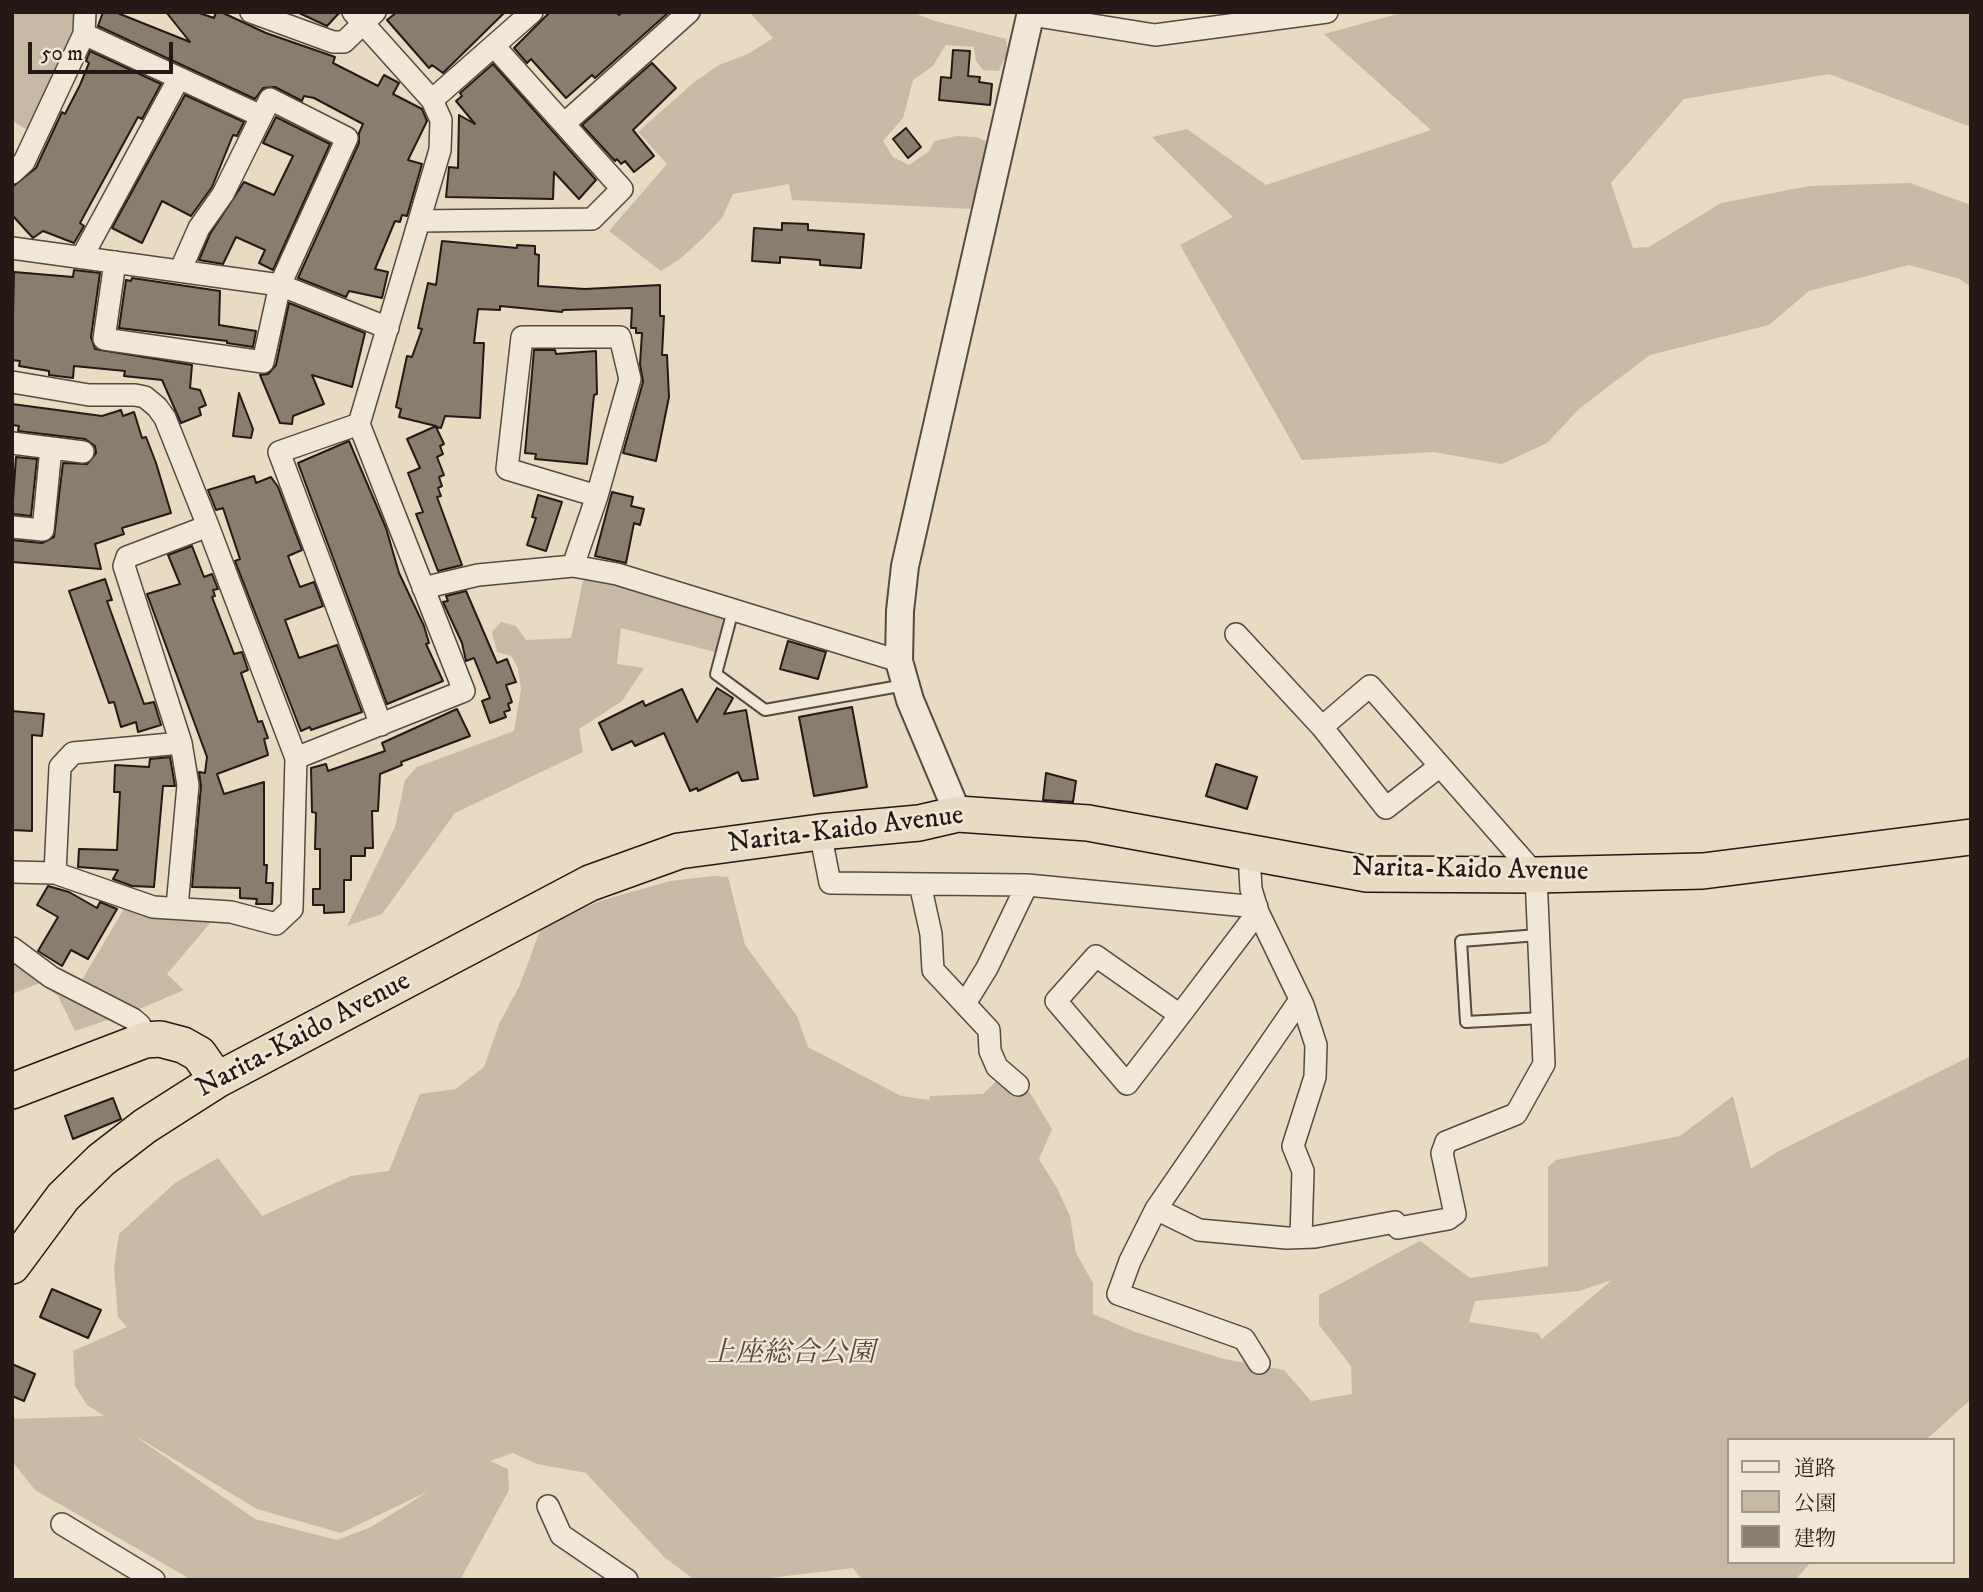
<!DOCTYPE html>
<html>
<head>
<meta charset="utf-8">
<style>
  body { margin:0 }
  #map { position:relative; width:1983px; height:1592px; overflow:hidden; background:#e9dac2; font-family:"IM FELL DW Pica","Noto Serif JP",serif }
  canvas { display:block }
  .frame { position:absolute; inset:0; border:14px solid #241914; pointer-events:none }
  .legend { position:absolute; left:1727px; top:1438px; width:228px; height:126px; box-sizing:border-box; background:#f1e7d7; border:2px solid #9f9589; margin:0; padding:9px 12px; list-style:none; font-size:21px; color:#241914 }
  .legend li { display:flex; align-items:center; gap:14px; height:35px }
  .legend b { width:35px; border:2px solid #9f9589 }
  .scale { position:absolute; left:28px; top:42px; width:145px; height:32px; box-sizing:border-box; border:4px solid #241914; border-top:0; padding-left:9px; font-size:21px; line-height:24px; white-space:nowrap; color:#241914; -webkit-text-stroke:5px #f1e7d7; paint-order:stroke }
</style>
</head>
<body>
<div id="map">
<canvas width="1983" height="1592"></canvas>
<div class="frame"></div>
<ul class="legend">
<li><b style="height:9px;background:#f1e7d7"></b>道路</li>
<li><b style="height:19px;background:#c8b9a4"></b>公園</li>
<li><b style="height:19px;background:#8a7d6e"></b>建物</li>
</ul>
<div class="scale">50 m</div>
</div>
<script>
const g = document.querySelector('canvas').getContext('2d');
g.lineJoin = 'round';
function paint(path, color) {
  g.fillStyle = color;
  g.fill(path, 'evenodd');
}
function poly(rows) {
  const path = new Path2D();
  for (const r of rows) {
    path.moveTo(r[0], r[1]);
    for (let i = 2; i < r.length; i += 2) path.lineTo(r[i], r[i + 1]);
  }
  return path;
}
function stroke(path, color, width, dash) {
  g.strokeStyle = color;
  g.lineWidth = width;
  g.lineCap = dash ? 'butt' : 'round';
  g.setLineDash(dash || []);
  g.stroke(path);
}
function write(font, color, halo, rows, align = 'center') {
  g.font = font + ' "IM FELL DW Pica","Noto Serif JP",serif';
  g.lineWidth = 5;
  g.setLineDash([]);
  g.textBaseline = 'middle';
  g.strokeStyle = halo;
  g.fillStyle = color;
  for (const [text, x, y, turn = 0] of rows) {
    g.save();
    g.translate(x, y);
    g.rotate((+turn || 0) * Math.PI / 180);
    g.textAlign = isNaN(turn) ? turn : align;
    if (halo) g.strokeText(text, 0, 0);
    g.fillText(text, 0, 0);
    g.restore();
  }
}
paint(poly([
  [12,12,75,12,75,33,29,131,12,121],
  [749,12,912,12,935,21,1006,39,1008,51,999,71,983,70,976,61,974,47,946,45,933,66,913,80,903,118,883,141,893,157,909,165,928,152,935,141,956,136,976,137,988,142,972,209,792,200,789,184,733,194,722,218,703,238,680,259,661,271,609,231,667,164,638,132,692,84,717,66,748,54,773,38],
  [1405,12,1971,12,1971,127,1829,74,1684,99,1611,183,1633,248,1649,247,1721,203,1809,186,1910,183,1971,205,1971,287,1960,279,1909,265,1809,291,1769,325,1650,355,1580,408,1547,443,1502,464,1433,452,1302,460,1180,245,1233,217,1152,137,1187,129,1266,185,1431,130,1324,34],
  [584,576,614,581,724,617,715,652,621,628,617,664,644,668,622,701,579,729,583,752,455,813,382,914,347,926,395,827,405,780,417,767,514,731,521,690,518,668,511,656,497,652,492,632,501,622,516,626,526,640,571,638],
  [714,876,728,877,745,945,797,1016,808,1047,901,1096,929,1100,930,1096,983,1094,1013,1065,1052,1129,1039,1159,1057,1188,1070,1216,1076,1253,1093,1283,1093,1314,1135,1332,1224,1359,1284,1370,1311,1401,1352,1394,1351,1366,1319,1325,1319,1295,1420,1241,1470,1278,1548,1266,1548,1167,1556,1160,1680,1136,1733,1096,1751,1169,1777,1152,1971,1056,1971,1399,1926,1440,1729,1440,1729,1562,1811,1562,1795,1580,862,1580,853,1568,753,1580,695,1580,664,1557,586,1473,537,1464,513,1453,490,1461,508,1469,509,1490,460,1580,192,1580,35,1490,12,1461,12,1419,104,1416,87,1405,75,1386,73,1351,127,1327,118,1317,114,1268,119,1234,175,1183,218,1158,262,1216,351,1176,389,1171,420,1094,456,1089,484,1067,499,1024,519,987,541,928,600,901,670,881],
  [1612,1280,1542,1339,1538,1333,1469,1322,1475,1301,1579,1291],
  [132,1434,257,1509,341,1533,429,1491,371,1527,337,1540,255,1519],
  [125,907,211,922,167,974,184,990,137,1010,79,985],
  [13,959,116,1017,75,1031,58,996,40,983,12,994]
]), '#c8b9a4');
const building = poly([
  [103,12,115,12,190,42,166,12,196,12,214,18,216,12,221,12,266,33,335,57,333,63,378,86,384,75,399,83,393,94,422,109,427,121,408,160,422,164,407,216,402,215,400,222,395,221,375,269,388,272,382,298,349,291,346,297,298,278,359,143,359,133,363,124,314,98,304,96,302,101,275,87,263,88,255,99,98,26,103,12],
  [297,12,340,12,327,26,297,12],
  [397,12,505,12,443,73,432,65,429,68,387,20,397,12],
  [550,12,616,12,619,15,622,12,669,12,595,78,592,75,566,98,531,59,527,63,514,48,550,12],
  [953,50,970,51,968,76,980,77,979,82,992,84,990,105,939,100,941,77,951,78,953,50],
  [90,51,161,84,142,119,138,117,80,223,84,226,74,243,43,231,33,238,12,215,12,187,36,168,62,112,65,114,80,85,89,63,86,61,90,51],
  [652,63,676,88,633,130,654,156,634,172,625,161,621,164,617,159,615,161,582,125,652,63],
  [493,64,596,180,579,199,554,172,553,199,446,197,449,167,458,168,459,115,475,124,456,101,462,96,460,93,493,64],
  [185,95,244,122,237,136,233,135,212,187,191,216,162,201,142,243,112,228,185,95],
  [276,117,330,144,273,270,259,263,265,250,236,237,223,264,199,260,210,234,244,182,274,195,293,156,263,143,276,117],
  [906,128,921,147,908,158,893,139,906,128],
  [782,223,808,224,808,230,864,234,861,268,820,265,820,260,780,257,780,263,752,261,754,228,782,230,782,223],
  [442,241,517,248,517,245,535,246,535,254,539,255,538,286,585,289,660,285,660,316,664,316,662,355,667,355,669,397,656,461,623,453,643,382,640,364,642,333,636,333,636,328,631,328,632,308,563,310,562,312,500,306,500,310,478,309,474,343,484,343,480,418,445,416,441,428,436,427,444,444,440,446,443,454,437,457,444,475,439,477,442,486,438,488,441,496,437,497,462,565,438,571,416,514,423,512,408,473,420,468,407,439,436,426,399,417,401,409,396,407,407,356,412,357,422,329,418,328,428,283,436,285,442,241],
  [74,270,100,273,91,337,95,349,192,365,190,388,200,390,206,405,199,408,201,415,181,423,162,380,124,376,125,371,74,366,73,378,49,375,49,371,19,366,20,361,12,360,14,272,73,277,74,270],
  [132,278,220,291,219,325,256,331,253,347,227,343,227,341,119,328,126,280,131,281,132,278],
  [289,303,365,333,352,387,312,375,324,404,293,416,292,424,280,423,260,375,268,374,276,365,289,303],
  [534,350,555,350,556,354,596,351,597,394,594,395,587,464,535,459,536,454,525,453,534,350],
  [239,393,253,429,251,438,233,436,239,393],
  [12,404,102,416,121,410,123,416,134,412,142,438,146,437,156,463,171,513,122,528,124,534,95,544,101,569,12,562,12,540,42,543,54,537,63,463,87,464,96,453,95,446,85,439,18,431,19,426,12,425,12,404],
  [349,441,386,528,399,573,424,626,429,643,426,644,443,681,387,704,298,463,349,441],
  [16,457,37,459,31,516,12,514,16,457],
  [254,476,256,483,271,477,278,487,302,550,288,556,300,587,314,582,323,606,285,620,299,658,337,645,362,712,311,730,310,727,301,731,235,561,240,559,223,508,216,510,208,490,254,476],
  [612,492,633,497,631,506,644,509,640,525,634,523,626,563,595,556,612,492],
  [538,495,562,502,546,551,527,545,536,518,532,517,538,495],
  [192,546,204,577,212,574,218,589,213,590,215,596,212,597,234,654,242,652,248,670,241,673,258,722,262,721,268,738,264,739,268,755,217,774,224,794,264,782,264,865,267,865,266,883,273,883,272,904,256,904,257,899,240,898,240,888,192,887,201,786,199,772,205,773,207,757,147,594,180,584,168,555,192,546],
  [105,579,112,600,107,601,144,704,154,702,161,725,138,732,136,722,121,727,114,702,109,703,69,591,105,579],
  [466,591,497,663,507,659,516,682,506,685,512,702,508,704,510,710,504,712,506,717,490,723,482,701,490,698,474,658,466,661,462,643,443,602,448,601,446,596,466,591],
  [788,641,826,652,818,679,780,669,788,641],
  [717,688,733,698,724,714,746,710,758,779,742,781,738,772,698,791,697,788,690,791,664,733,635,746,632,741,612,750,599,723,643,701,645,706,682,689,697,722,717,688],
  [852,707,867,787,814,796,799,717,852,707],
  [457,709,470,736,401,762,402,765,380,774,378,811,372,811,373,848,365,848,365,856,351,856,351,880,344,880,344,912,324,913,324,905,313,905,313,889,320,889,320,849,315,849,316,813,312,812,311,768,326,764,328,771,385,751,382,743,457,709],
  [12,711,44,714,42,736,32,735,32,831,12,830,12,711],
  [170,757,175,786,163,786,154,887,132,886,113,879,118,870,78,867,79,849,117,850,120,792,114,792,115,765,149,767,150,759,170,757],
  [1216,764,1257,777,1247,809,1206,796,1216,764],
  [1046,773,1076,781,1073,802,1043,800,1046,773],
  [48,886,69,892,97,908,100,902,117,909,88,959,71,950,62,966,38,951,58,917,37,905,48,886],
  [113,1098,121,1119,73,1139,65,1116,113,1098],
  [52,1289,101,1310,88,1338,40,1317,52,1289],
  [12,1364,35,1374,24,1401,12,1396,12,1364]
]);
paint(building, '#8a7d6e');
stroke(building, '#241914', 2);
const service = poly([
  [733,610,716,674,765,710,905,685],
  [1538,935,1461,941,1466,1022,1542,1018]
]);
const minor = poly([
  [251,12,333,42,344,42,375,12],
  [1031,15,1155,35,1327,12],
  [84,34,261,116],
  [432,100,532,12],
  [564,124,689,12],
  [12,173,24,162,84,34,85,12],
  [419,221,592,219,622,189,494,46],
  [12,248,280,285,388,328],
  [82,257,179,78],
  [115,262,104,339,263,362,280,285,347,138,270,99,223,194,199,228,180,271],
  [12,382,89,395,135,395,145,397,157,407,165,418,208,526,296,758,292,909,276,924,231,912,153,907,55,873,12,872],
  [359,424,279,452,381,725],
  [12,443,83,452],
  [12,527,43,530,51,448],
  [573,566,597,496,630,379,620,337,522,337,507,469,597,496],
  [423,588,478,575,573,566,617,574,899,661],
  [1322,727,1386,808,1440,766],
  [296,758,464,691,359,424,440,150,441,120,432,100,353,12],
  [820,832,830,883,1027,885,1257,907],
  [1249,854,1251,889,1258,912,1303,1005,1316,1045,1315,1077,1293,1146,1303,1171,1301,1237],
  [55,873,60,767,73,753,181,743],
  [920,884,931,934,933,970,989,1030,990,1051,997,1067,1018,1085],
  [177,907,188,785,181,743,124,566,127,557,208,526],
  [12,948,51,977,133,1019,140,1025,145,1040],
  [966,1002,987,968,1027,885],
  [1180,1015,1096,956,1056,1001,1127,1084,1180,1015,1258,912],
  [1156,1209,1199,1230,1287,1238,1315,1237,1395,1222,1398,1228,1448,1219,1455,1214,1442,1153,1446,1142,1516,1114,1544,1064,1536,875,1370,686,1322,727,1236,634],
  [1259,1363,1244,1339,1118,1294,1130,1261,1156,1209,1300,1000],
  [548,1506,561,1535,627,1580],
  [62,1524,154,1580]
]);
const tertiary = poly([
  [958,814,910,700,899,661,900,611,905,566,1031,12]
]);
const trunk = poly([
  [12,1091,145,1040,160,1039,183,1045,199,1054,217,1080],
  [12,1266,63,1197,101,1160,145,1126,217,1080,590,883,679,851,820,832,919,823,958,814,1088,823,1367,874,1536,875,1703,871,1971,837]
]);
stroke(service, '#554940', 14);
stroke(minor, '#554940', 24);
stroke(tertiary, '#554940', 30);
stroke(trunk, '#241914', 38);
stroke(service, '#f1e7d7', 10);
stroke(minor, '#f1e7d7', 21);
stroke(tertiary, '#f1e7d7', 26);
stroke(trunk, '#e9dac2', 35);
write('28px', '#241914', '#f1e7d7', [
  ["Narita-Kaido Avenue",846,831,-7],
  ["Narita-Kaido Avenue",1470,871,1],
  ["Narita-Kaido Avenue",304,1036,-28]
]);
write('italic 28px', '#55493f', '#f1e7d7', [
  ["上座総合公園",791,1355]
]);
</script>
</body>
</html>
